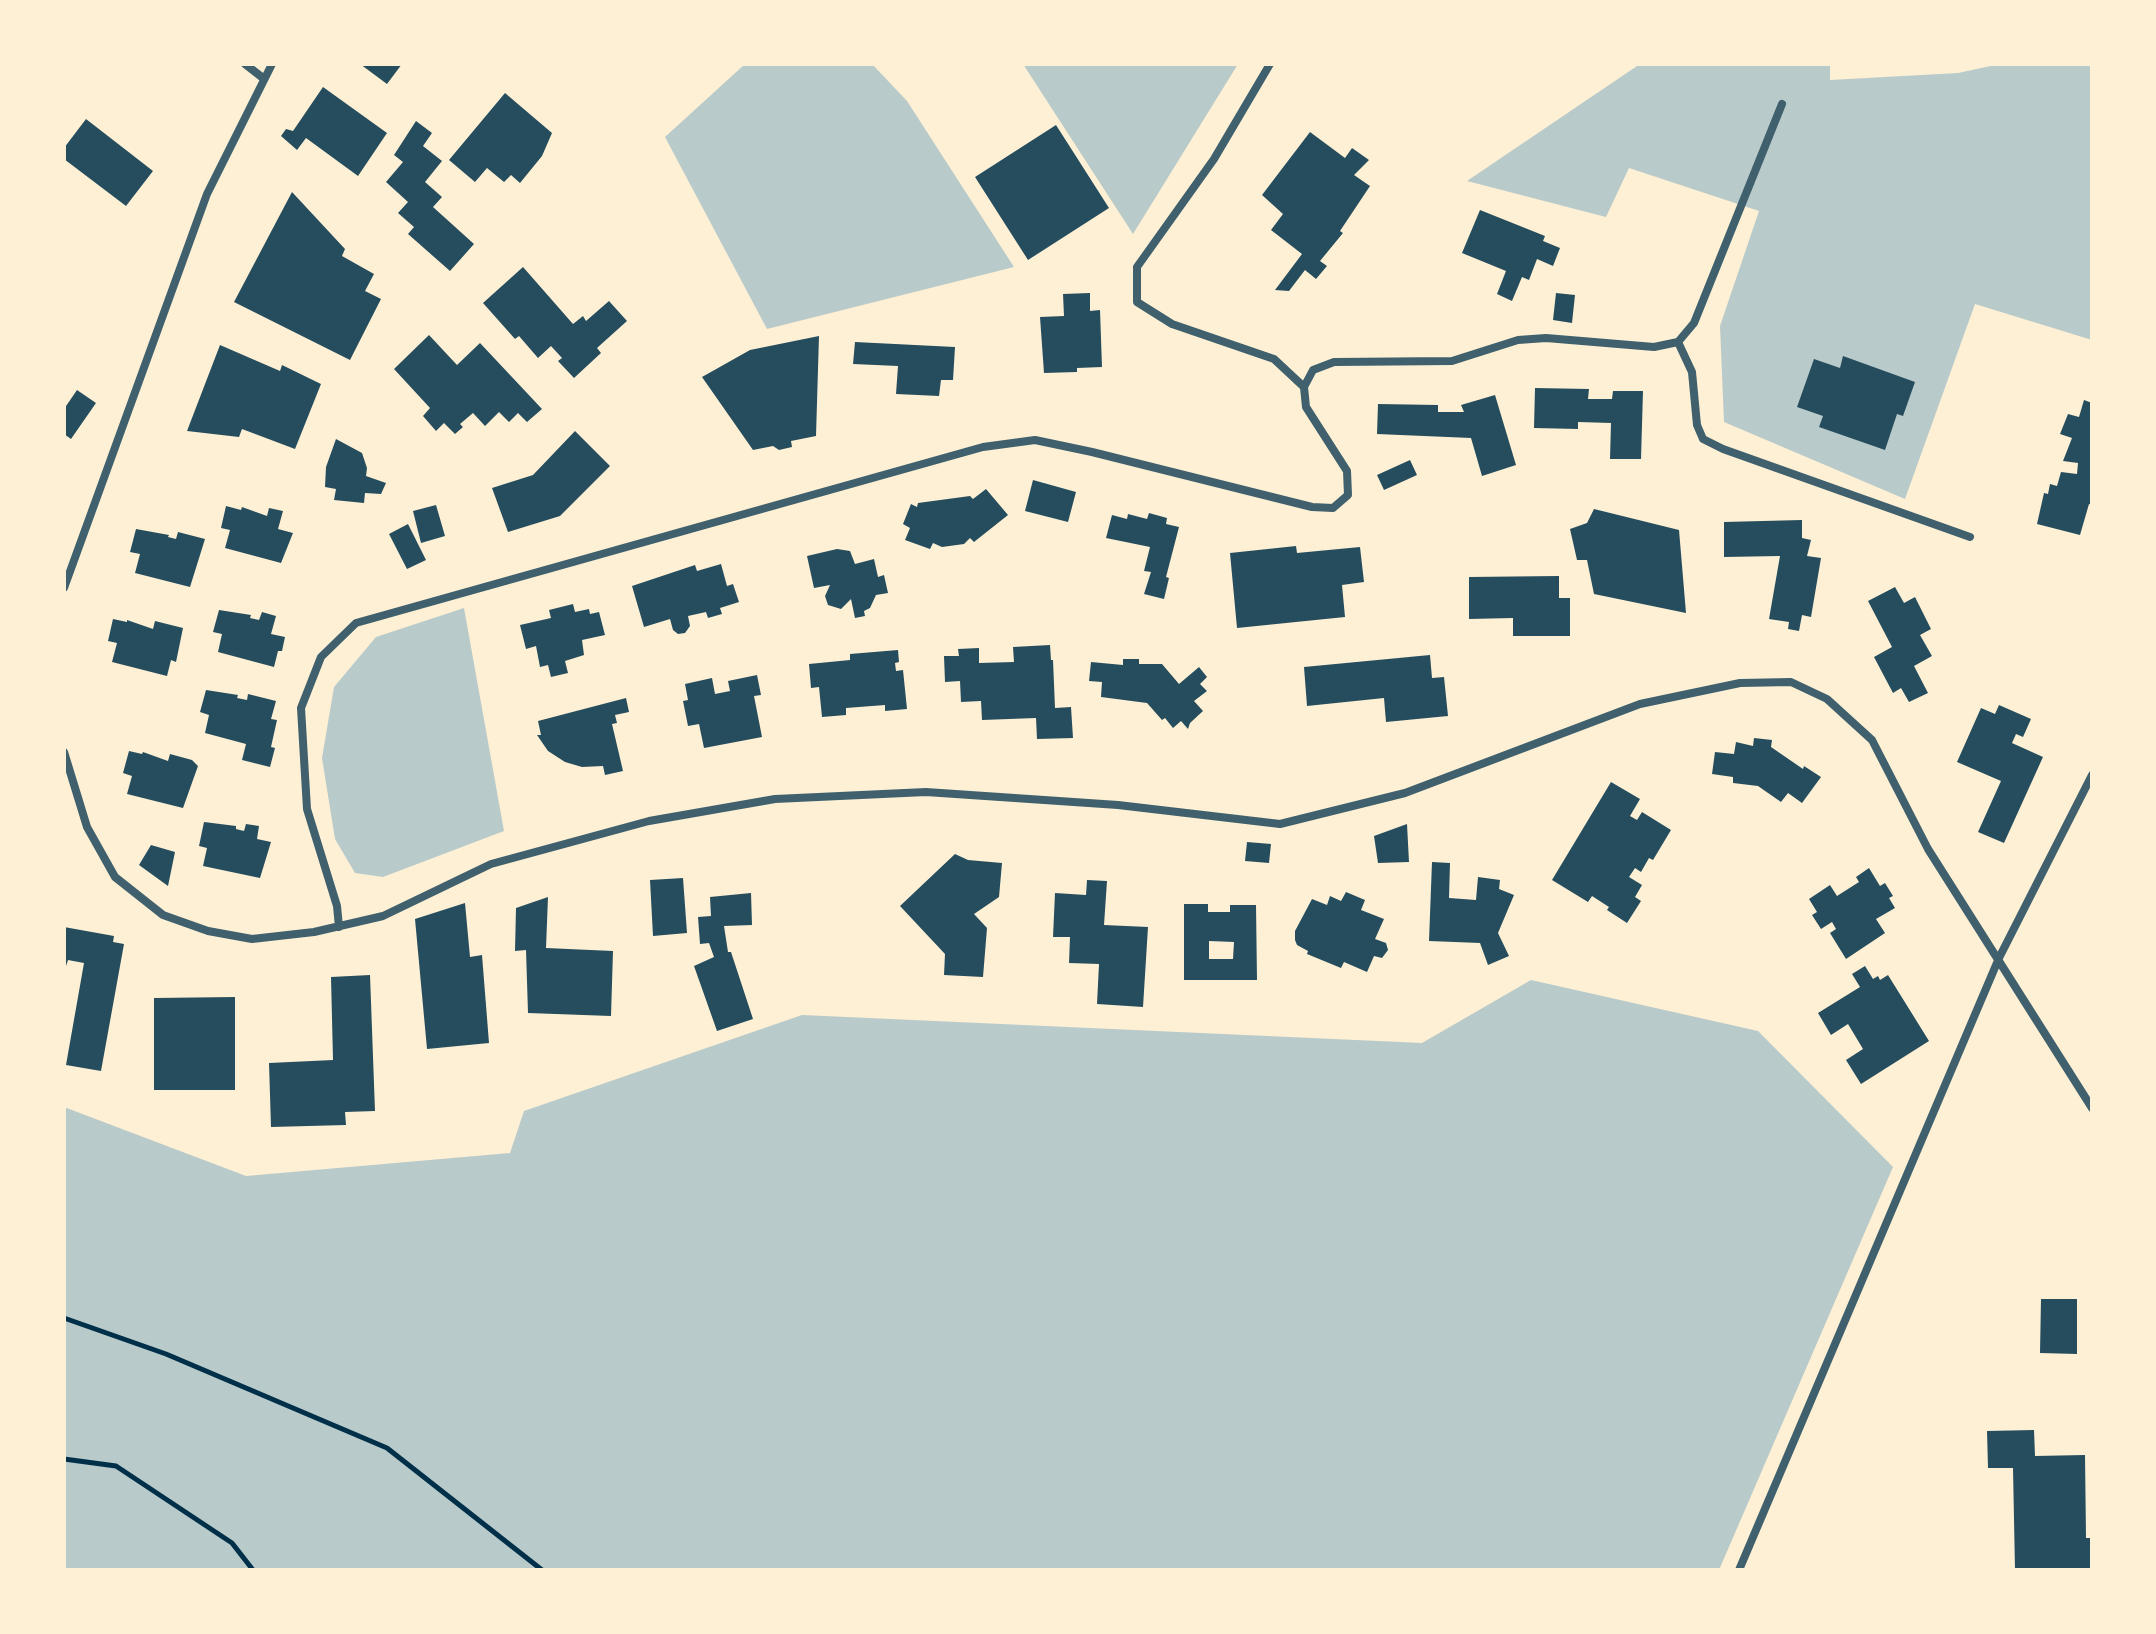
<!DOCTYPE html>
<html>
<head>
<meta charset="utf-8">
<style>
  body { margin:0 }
  #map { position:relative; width:2156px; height:1634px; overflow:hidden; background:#fdf0d5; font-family:"PT Sans Narrow",sans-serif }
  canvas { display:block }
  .frame { position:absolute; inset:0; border:66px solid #fdf0d5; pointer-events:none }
</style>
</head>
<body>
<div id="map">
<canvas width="2156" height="1634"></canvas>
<div class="frame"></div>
</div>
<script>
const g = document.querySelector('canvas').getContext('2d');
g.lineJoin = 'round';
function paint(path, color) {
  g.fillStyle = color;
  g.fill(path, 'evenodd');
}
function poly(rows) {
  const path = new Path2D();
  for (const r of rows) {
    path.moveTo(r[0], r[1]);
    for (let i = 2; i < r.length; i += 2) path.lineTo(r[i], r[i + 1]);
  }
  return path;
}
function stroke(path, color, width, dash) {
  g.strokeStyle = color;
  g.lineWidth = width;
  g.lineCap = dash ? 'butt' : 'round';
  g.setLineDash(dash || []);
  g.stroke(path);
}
paint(poly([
  [745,64,872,64,907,101,1014,267,767,329,665,137],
  [1023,64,1238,64,1133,234],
  [1640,64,1830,64,1830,80,1958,73,2000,64,2092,64,2092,340,1975,304,1905,499,1724,422,1720,326,1759,211,1629,168,1606,217,1467,181],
  [464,608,504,831,383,877,355,873,335,839,322,758,334,687,376,637],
  [1531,980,1758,1031,1893,1167,1719,1570,64,1570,64,1107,246,1176,510,1153,524,1111,802,1015,1422,1043]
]), '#b9caca');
paint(poly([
  [360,64,402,64,387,84],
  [323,87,387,133,358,176,306,138,297,150,281,136,286,129,293,131],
  [505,93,552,133,542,156,520,183,511,175,504,182,487,168,475,182,449,160],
  [86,119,153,171,126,206,64,159,64,148],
  [416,121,432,133,423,146,442,161,425,182,442,197,433,207,474,244,450,271,408,234,414,227,398,213,408,202,386,182,403,162,394,155],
  [1056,125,1109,208,1028,260,975,177],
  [1310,132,1345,158,1352,148,1369,160,1354,175,1370,186,1340,231,1343,233,1320,261,1327,266,1316,279,1305,270,1289,291,1275,290,1302,254,1271,230,1283,214,1262,195],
  [292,192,345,249,342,256,374,274,365,291,381,299,350,360,234,302],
  [1480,210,1545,236,1543,241,1560,248,1553,266,1537,259,1529,280,1522,277,1512,301,1497,294,1506,271,1462,253],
  [523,267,573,324,583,316,586,321,609,301,627,321,597,348,601,353,574,378,558,361,562,358,551,346,538,358,519,336,515,339,483,303],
  [1090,293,1090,311,1100,310,1102,367,1077,368,1077,372,1044,373,1040,317,1064,316,1063,294],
  [1556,293,1575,295,1572,323,1553,320],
  [429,335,457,365,480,343,542,409,527,422,518,413,509,422,499,412,485,426,473,413,460,424,463,427,455,434,444,423,436,431,423,416,430,408,394,369],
  [819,336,816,436,791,441,792,447,779,450,773,446,753,450,702,377,750,350],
  [855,342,955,347,953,380,941,380,939,396,896,394,898,366,853,364],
  [220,345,280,371,282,365,321,384,295,449,242,429,239,437,187,431],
  [1843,356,1915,382,1903,416,1897,414,1885,450,1819,427,1823,416,1797,407,1814,359,1840,368],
  [1535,388,1589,389,1588,399,1612,399,1613,391,1643,391,1641,459,1610,459,1611,423,1578,422,1578,429,1534,428],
  [77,390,96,403,71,439,64,434,64,409],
  [1495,395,1516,465,1482,476,1471,438,1377,434,1378,404,1438,405,1438,412,1464,412,1461,405],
  [2084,400,2092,403,2092,505,2089,504,2080,535,2037,524,2044,493,2048,494,2050,484,2057,486,2061,472,2077,474,2078,463,2063,461,2072,438,2060,434,2068,414,2079,417],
  [575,431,610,466,560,516,508,532,492,488,533,475],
  [336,439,362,453,367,468,366,476,386,483,381,494,365,493,364,503,334,500,336,489,325,487,326,467],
  [1410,460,1417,475,1384,490,1377,475],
  [1033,480,1076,492,1068,522,1025,511],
  [986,489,1008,515,974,542,970,538,964,544,942,547,933,543,930,549,905,540,910,528,903,524,911,504,917,507,918,503,970,496,973,499],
  [436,505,445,536,421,543,413,511],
  [226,506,241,510,242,507,267,516,269,508,283,511,278,529,293,533,281,563,225,548,230,530,221,528],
  [1594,509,1679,530,1686,613,1594,594,1587,560,1577,560,1570,529,1587,523],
  [1149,513,1167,518,1166,524,1179,527,1166,577,1169,578,1164,599,1144,594,1151,572,1144,571,1150,547,1106,538,1112,515,1127,519,1128,514,1147,519],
  [1802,520,1802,538,1811,540,1807,556,1821,558,1811,617,1802,615,1799,631,1788,629,1789,622,1769,619,1780,556,1724,557,1724,522],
  [408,524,426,560,407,569,389,534],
  [136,529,169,535,168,537,176,539,178,532,205,539,190,587,135,573,140,554,130,552],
  [1296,546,1297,553,1360,547,1364,582,1342,585,1345,617,1237,628,1230,553],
  [837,549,850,551,855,564,874,559,878,577,884,575,888,593,876,595,870,608,864,611,865,616,855,618,851,599,841,609,828,605,825,596,830,585,814,588,807,556],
  [721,564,727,586,733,584,739,602,720,608,722,614,708,618,706,612,688,616,690,626,685,633,678,634,673,630,670,619,644,627,632,586,695,565,697,571],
  [1559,576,1559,598,1570,598,1570,636,1513,636,1513,618,1469,619,1469,577],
  [1895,587,1904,603,1915,597,1931,629,1920,635,1932,656,1914,666,1928,693,1909,702,1901,688,1893,693,1874,657,1892,647,1868,601],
  [573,604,575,612,589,609,590,614,599,612,605,635,582,640,584,655,565,661,568,673,551,677,548,665,540,667,536,646,526,649,520,625,551,618,549,610],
  [219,610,251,615,250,618,259,620,262,612,276,616,271,634,285,637,282,651,278,651,274,667,218,652,222,634,213,632],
  [113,619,127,622,127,620,153,629,155,621,183,628,176,662,171,660,167,676,112,662,117,643,108,641],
  [1050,645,1051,660,1053,660,1055,708,1071,707,1073,738,1037,739,1036,718,982,720,981,701,961,702,960,681,945,682,944,656,959,656,958,649,979,648,979,663,1014,662,1013,647],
  [898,650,899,662,895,663,896,671,903,670,907,709,885,711,885,705,846,708,846,715,822,717,819,687,811,688,809,664,850,660,850,654],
  [1430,655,1432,678,1444,677,1448,716,1386,722,1384,698,1307,706,1304,667],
  [1123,659,1139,659,1139,664,1162,664,1179,684,1199,667,1207,677,1200,684,1207,691,1194,701,1203,711,1190,723,1188,729,1181,721,1173,728,1165,718,1162,720,1147,703,1101,697,1102,682,1089,681,1091,662,1123,665],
  [757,675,761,695,754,696,762,737,704,748,699,724,688,726,683,701,688,700,685,684,712,678,715,694,730,691,728,681],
  [206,690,238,695,237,698,247,700,248,694,276,701,271,719,277,720,271,747,275,748,270,767,242,760,246,744,205,733,209,715,200,712],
  [626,698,629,712,615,715,617,723,612,724,623,771,605,775,603,766,582,767,565,762,548,751,537,735,541,735,538,721],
  [1999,705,2031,719,2023,737,2016,734,2012,743,2043,757,2004,843,1978,832,2001,781,1957,762,1981,708,1995,714],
  [1754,738,1772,740,1771,747,1803,769,1804,766,1821,777,1802,803,1788,793,1781,802,1758,786,1733,783,1733,777,1712,774,1715,752,1734,754,1736,742,1753,746],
  [129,751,142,754,143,752,168,761,170,754,192,760,198,766,183,808,127,794,132,776,123,773],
  [1611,782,1640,799,1630,816,1637,820,1642,812,1671,830,1653,860,1649,858,1641,872,1635,868,1629,877,1642,885,1635,897,1641,901,1627,923,1607,910,1609,907,1592,896,1588,902,1552,880],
  [204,822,236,826,236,829,244,831,246,824,259,826,257,839,271,842,260,878,203,866,207,848,199,846],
  [1407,824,1409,862,1378,863,1374,836],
  [1247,842,1271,844,1269,863,1245,861],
  [151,845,175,852,168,886,139,865],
  [955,854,968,860,1002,863,999,897,974,914,987,928,983,977,944,975,945,954,900,906],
  [1432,862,1450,863,1449,898,1476,900,1478,877,1500,880,1499,889,1514,895,1498,933,1509,956,1488,965,1480,943,1429,941],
  [1869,868,1880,886,1885,883,1893,896,1889,898,1895,908,1876,919,1885,933,1846,959,1830,933,1836,929,1832,922,1821,929,1812,915,1817,912,1809,899,1830,885,1837,896,1859,882,1856,877],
  [683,878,687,933,653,936,650,880],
  [1087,880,1107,881,1104,925,1148,927,1143,1007,1097,1004,1099,964,1069,963,1070,937,1053,937,1055,893,1086,895],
  [1346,892,1365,900,1361,910,1384,919,1375,939,1386,943,1388,950,1382,958,1374,956,1367,972,1344,962,1341,968,1307,954,1308,951,1297,945,1295,940,1295,931,1312,899,1327,905,1330,896,1341,901],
  [751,893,752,925,724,926,728,952,731,952,753,1019,717,1031,694,966,714,957,709,943,700,944,698,917,711,916,710,897],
  [548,897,546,948,613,951,611,1016,528,1013,526,950,515,951,516,908],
  [465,903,470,957,482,955,489,1043,427,1049,415,919],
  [1184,904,1208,904,1208,912,1230,912,1230,905,1256,905,1257,980,1184,980],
  [1209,941,1234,942,1233,959,1209,959],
  [64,927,114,936,113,942,124,944,101,1071,66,1065,84,963,68,960,64,972],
  [1865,966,1873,979,1878,976,1880,980,1888,975,1929,1041,1861,1084,1846,1060,1863,1049,1848,1024,1831,1035,1818,1013,1860,987,1852,974],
  [370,975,375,1111,345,1112,346,1125,271,1127,269,1063,333,1060,331,977],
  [235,997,235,1090,154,1090,154,998],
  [2041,1299,2077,1299,2077,1354,2040,1353],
  [2034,1430,2035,1456,2085,1455,2086,1538,2091,1538,2091,1570,2015,1570,2013,1468,1988,1468,1987,1431]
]), '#264d5e');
stroke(poly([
  [64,1318,166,1354,387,1448,542,1570],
  [64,1459,116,1466,232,1543,253,1570]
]), '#003049', 5);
stroke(poly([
  [245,64,263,78],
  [1270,64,1214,159,1137,267,1137,302,1172,324,1274,359,1304,387],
  [1678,342,1694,323,1782,104],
  [64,588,207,194,272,64],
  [64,752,87,827,115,877,163,915,208,931,252,939,314,932,383,916,491,864,649,821,775,799,926,792,1118,805,1280,824,1405,793,1640,704,1740,683,1791,682,1827,699,1872,740,1928,849,2092,1108],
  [339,927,337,906,307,809,301,708,321,657,356,623,983,447,1035,440,1092,452,1312,507,1333,508,1348,495,1347,471,1306,407,1304,387,1313,370,1334,362,1452,361,1518,340,1546,338,1654,347,1678,342,1692,372,1697,425,1703,439,1723,449,1970,537],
  [1739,1570,1999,958,2092,775]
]), '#3f606c', 8);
</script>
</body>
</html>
